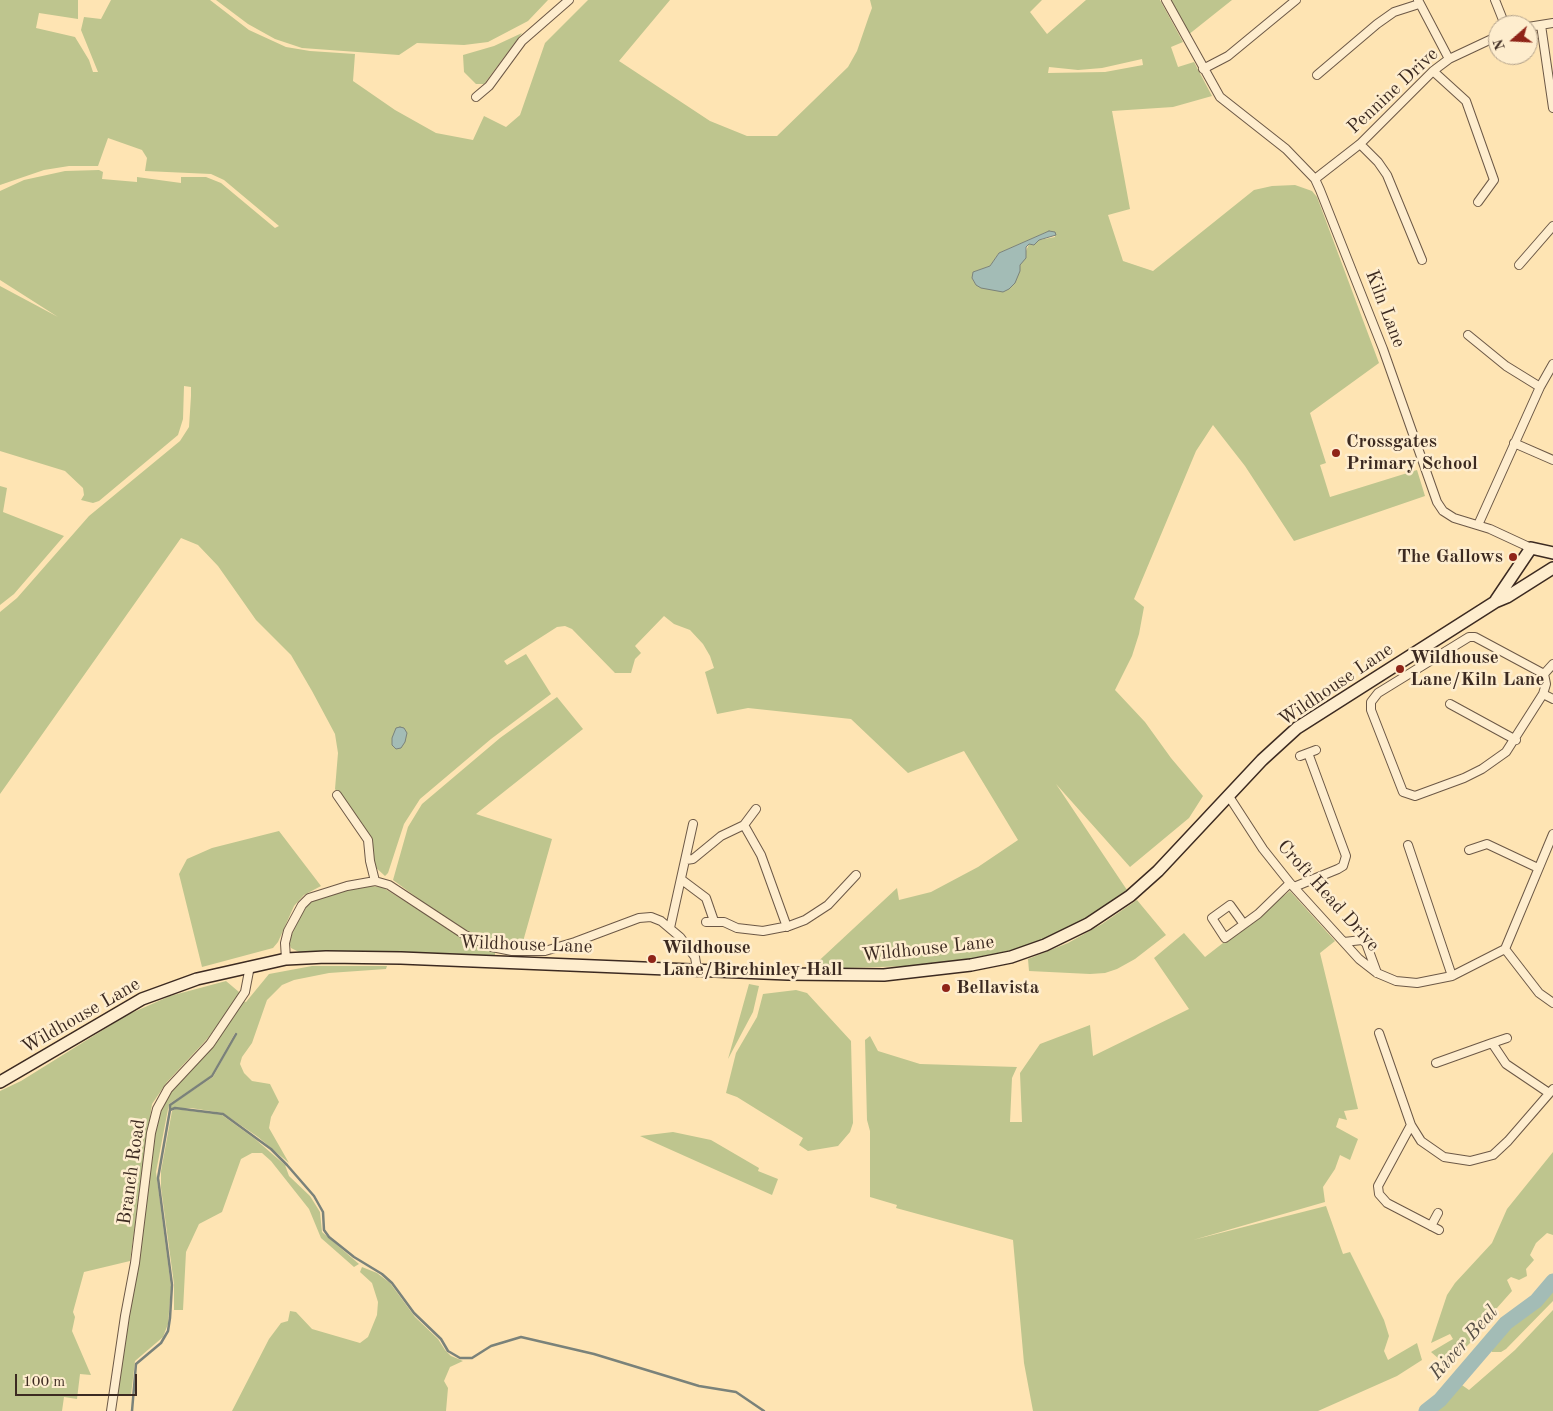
<!DOCTYPE html>
<html>
<head>
<meta charset="utf-8">
<style>
  body { margin:0 }
  #map { position:relative; width:1553px; height:1411px; overflow:hidden; background:#fee4b3; font-family:"Old Standard TT",serif }
  canvas { display:block }
  .north { position:absolute; left:1488px; top:15px; width:50px; height:50px; box-sizing:border-box; background:#feedce; border:1px solid #b09f89; border-radius:50%; rotate:251deg; font-size:14px; font-weight:700; line-height:20px; text-align:center; color:#3c2a21 }
  .north::after { content:''; display:block; margin:auto; width:18px; height:22px; background:#8f2418; clip-path:polygon(50% 0,100% 100%,50% 72%,0 100%) }
  .scale { position:absolute; left:15px; top:1374px; width:122px; height:22px; box-sizing:border-box; border:2px solid #3c2a21; border-top:0; padding-left:6px; font-size:15px; line-height:18px; white-space:nowrap; color:#3c2a21; -webkit-text-stroke:4px #feedce; paint-order:stroke }
</style>
</head>
<body>
<div id="map">
<canvas width="1553" height="1411"></canvas>
<div class="north">N</div>
<div class="scale">100 m</div>
</div>
<script>
const g = document.querySelector('canvas').getContext('2d');
g.lineJoin = 'round';
function paint(path, color) {
  g.fillStyle = color;
  g.fill(path, 'evenodd');
}
function poly(rows) {
  const path = new Path2D();
  for (const r of rows) {
    path.moveTo(r[0], r[1]);
    for (let i = 2; i < r.length; i += 2) path.lineTo(r[i], r[i + 1]);
  }
  return path;
}
function stroke(path, color, width, dash) {
  g.strokeStyle = color;
  g.lineWidth = width;
  g.lineCap = dash ? 'butt' : 'round';
  g.setLineDash(dash || []);
  g.stroke(path);
}
function write(font, color, halo, rows, align = 'center') {
  g.font = font + ' "Old Standard TT",serif';
  g.lineWidth = 5;
  g.setLineDash([]);
  g.textBaseline = 'middle';
  g.strokeStyle = halo;
  g.fillStyle = color;
  for (const [text, x, y, turn = 0] of rows) {
    g.save();
    g.translate(x, y);
    g.rotate((+turn || 0) * Math.PI / 180);
    g.textAlign = isNaN(turn) ? turn : align;
    if (halo) g.strokeText(text, 0, 0);
    g.fillText(text, 0, 0);
    g.restore();
  }
}
paint(poly([
  [0,0,78,0,78,19,39,13,36,28,75,37,89,60,93,72,98,72,81,30,84,17,101,19,111,0,210,0,249,30,286,47,310,51,355,54,353,81,395,110,436,133,473,140,484,116,506,127,520,115,545,43,588,0,670,0,619,61,710,121,747,136,777,136,848,67,857,51,869,16,872,8,870,0,1042,0,1030,12,1047,34,1086,0,1160,0,1183,42,1171,47,1178,67,1194,62,1212,96,1173,107,1112,111,1130,209,1108,215,1123,261,1153,271,1254,190,1272,186,1295,185,1312,191,1317,197,1379,363,1310,413,1326,463,1320,465,1330,497,1417,470,1425,496,1294,541,1245,466,1213,425,1196,451,1134,599,1144,607,1139,634,1132,656,1115,690,1145,722,1171,758,1203,796,1189,818,1130,867,1056,784,1127,890,1087,918,1055,935,1020,948,985,957,913,966,810,969,897,888,899,900,931,892,978,867,1018,840,964,751,908,773,851,719,748,708,717,714,705,672,714,668,710,656,703,644,690,630,674,624,664,616,635,646,641,653,635,659,631,673,615,673,572,629,565,626,557,627,504,661,507,665,526,654,551,694,491,739,420,799,404,824,388,873,385,876,373,865,371,839,335,789,338,753,335,734,312,691,291,655,256,620,218,566,198,545,181,538,0,794,0,612,17,598,89,516,180,441,189,427,191,396,191,387,184,386,183,419,178,435,99,501,93,503,81,500,84,495,83,488,65,471,0,451,0,286,58,317,0,280,0,191,24,180,65,171,99,170,103,172,102,179,137,182,137,177,181,183,181,177,206,177,221,183,275,228,279,226,224,180,211,174,145,171,147,158,142,150,108,138,98,166,69,166,44,170,0,185],
  [1142,59,1143,65,1105,72,1048,73,1049,67,1078,70,1102,68],
  [1049,231,1054,232,1055,237,1039,240,1034,245,1029,244,1020,265,976,285,972,278,973,272,990,266,999,253],
  [216,0,548,0,528,21,488,42,464,45,417,43,399,55,302,48,275,39,248,24],
  [1170,0,1232,0,1188,35],
  [522,33,484,84,476,84,464,72,463,55,494,46],
  [0,486,7,488,3,512,64,536,14,594,0,605],
  [557,697,583,729,476,814,552,839,522,945,500,945,482,936,472,935,461,930,393,880,408,827,422,804,500,738],
  [279,831,321,886,304,895,294,906,278,942,273,948,202,967,179,874,187,859,212,848],
  [370,886,382,887,464,938,481,947,495,950,495,957,299,952,291,948,289,943,295,926,309,902,334,892],
  [1290,891,1335,941,1320,953,1358,1109,1344,1111,1347,1120,1339,1118,1336,1127,1358,1139,1350,1160,1340,1155,1335,1169,1323,1187,1325,1202,1193,1240,1326,1206,1343,1254,1350,1252,1384,1320,1389,1336,1384,1351,1388,1360,1417,1343,1422,1360,1397,1376,1318,1411,1033,1411,1024,1363,1013,1240,896,1208,897,1205,870,1197,870,1131,867,1120,865,1040,870,1036,878,1051,920,1064,1017,1067,1012,1078,1010,1122,1022,1122,1020,1073,1040,1044,1090,1025,1093,1056,1189,1009,1154,958,1184,933,1205,957],
  [1137,900,1166,935,1135,959,1117,969,1105,973,1090,974,1029,971,1028,959,1068,943,1102,924],
  [312,966,387,966,386,969,329,973,294,980,282,985,267,1000,252,1043,242,1057,240,1064,244,1073,252,1081,270,1084,279,1102,271,1117,269,1128,289,1163,258,1137,223,1113,191,1108,171,1109,171,1105,213,1077,237,1033,235,1033,211,1076,169,1104,156,1172,171,1287,168,1324,163,1337,135,1361,131,1395,116,1394,129,1307,140,1256,153,1134,164,1100,242,1001,246,1002,269,974],
  [226,981,239,992,237,999,208,1038,167,1082,152,1104,130,1261,84,1272,73,1312,75,1317,72,1331,91,1375,80,1374,77,1399,64,1397,62,1411,0,1411,0,1091,21,1081,127,1015,170,996],
  [749,984,759,986,753,1012,728,1059],
  [796,990,807,993,851,1041,853,1123,850,1132,838,1146,808,1151,799,1145,803,1138,737,1097,726,1093,736,1053,757,1017,763,994],
  [175,1109,222,1115,255,1139,285,1165,289,1176,310,1196,320,1212,322,1232,359,1264,354,1267,321,1238,309,1209,271,1161,262,1153,252,1153,241,1159,222,1212,199,1224,186,1252,183,1310,174,1310,174,1284,161,1188,161,1171,172,1111],
  [673,1132,711,1140,759,1168,758,1171,778,1179,772,1195,640,1136],
  [1553,1152,1553,1235,1547,1233,1536,1243,1530,1255,1534,1260,1526,1269,1527,1276,1519,1280,1511,1277,1507,1280,1512,1291,1473,1335,1471,1342,1447,1366,1431,1352,1453,1339,1450,1334,1431,1343,1447,1295,1455,1283,1492,1243,1507,1209],
  [362,1267,377,1273,390,1283,415,1317,438,1339,445,1350,451,1356,463,1361,450,1367,444,1381,448,1388,446,1411,232,1411,269,1339,281,1323,288,1321,290,1311,296,1312,312,1329,360,1343,368,1337,377,1315,378,1302,372,1283,360,1272],
  [1553,1285,1553,1301,1506,1349,1501,1352,1492,1352,1488,1346,1532,1308],
  [1553,1310,1553,1411,1431,1411,1443,1402,1459,1383,1469,1390,1515,1350]
]), '#bec58e');
const water = poly([
  [1049,231,1055,232,1056,235,1039,240,1034,245,1029,244,1026,247,1026,258,1020,265,1020,271,1015,283,1009,289,1003,292,981,288,976,285,972,278,973,272,990,266,999,253,1049,231],
  [400,727,404,728,407,733,405,742,401,748,396,749,392,745,392,738,396,728,400,727]
]);
paint(water, '#a3bcb6');
stroke(water, '#7a827a', 1);
stroke(poly([
  [170,1110,170,1105,212,1076,236,1034],
  [132,1411,136,1364,161,1343,168,1331,170,1318,172,1285,158,1178,170,1110,175,1108,223,1114,271,1149,287,1165,314,1196,323,1212,324,1230,329,1237,354,1257,382,1274,392,1283,414,1313,441,1339,448,1351,460,1358,472,1358,491,1346,521,1337,594,1354,699,1386,736,1392,764,1411]
]), '#7a827a', 2.5);
stroke(poly([
  [1426,1411,1440,1400,1506,1323,1536,1301,1553,1281]
]), '#a3bcb6', 15);
const minor = poly([
  [1166,0,1220,97,1286,149,1315,179,1320,190,1383,349,1437,502,1443,511,1454,518,1490,529,1531,548],
  [1418,0,1449,59],
  [1495,0,1505,25],
  [1541,25,1553,108],
  [1528,27,1553,23],
  [1203,69,1228,56,1296,0],
  [1433,71,1466,101,1494,180,1478,202],
  [1317,75,1377,24,1394,12,1419,4],
  [476,97,489,86,522,41,569,0],
  [1360,144,1378,162,1387,175,1422,260],
  [1315,179,1360,144,1433,71,1449,59,1498,36],
  [1519,265,1553,226],
  [1468,335,1506,366,1540,387],
  [1514,443,1553,460],
  [1478,525,1540,387,1553,364],
  [1544,674,1475,637,1469,637,1378,693,1371,702,1371,710,1403,792,1415,796,1464,778,1482,769,1506,752,1543,694,1546,684,1544,674,1553,664],
  [1543,694,1553,699],
  [1450,704,1516,740],
  [1300,756,1316,750],
  [337,795,368,840,370,861,375,881],
  [1228,795,1263,849,1290,883,1359,959,1377,973,1396,981,1417,983,1452,976,1505,949,1553,834],
  [744,825,761,855,787,927],
  [1408,845,1452,976],
  [1469,850,1487,844,1538,868],
  [686,860,693,859,721,836,744,825,756,809],
  [682,880,706,898,714,921],
  [1294,887,1338,869,1343,866,1346,856,1308,753],
  [706,922,724,922,737,928,763,931,789,926,805,920,828,905,856,875],
  [1243,923,1230,905,1212,918,1225,938,1258,914,1290,883],
  [670,928,693,824],
  [1344,942,1362,940,1366,943,1377,973],
  [1505,949,1539,993,1553,1003],
  [286,959,285,943,288,931,302,905,309,898,347,886,375,881,389,885,465,935,492,947,512,951,545,951,575,942,639,918,651,917,661,921,680,937,695,957,697,969],
  [1379,1033,1411,1125,1421,1141,1444,1157,1470,1161,1493,1155,1508,1141,1553,1089],
  [1492,1043,1507,1038],
  [1436,1063,1492,1043,1506,1064,1549,1093],
  [1411,1125,1378,1186,1379,1194,1387,1203,1439,1230],
  [1431,1226,1438,1213],
  [111,1411,125,1316,135,1263,151,1133,157,1109,168,1089,210,1044,245,992,250,966]
]);
const secondary = poly([
  [1496,600,1531,548,1553,553],
  [0,1082,142,999,197,979,286,959,326,957,401,958,788,974,884,975,971,965,1011,957,1045,945,1088,924,1130,896,1158,871,1262,760,1297,728,1495,602,1507,597,1553,568]
]);
stroke(minor, '#6c5846', 10);
stroke(secondary, '#3c2a21', 14);
stroke(minor, '#feedce', 8);
stroke(secondary, '#feedce', 11);
for (const [x, y, r, color] of [
  [1336,453,5,"#8f2418"],
  [1513,557,5,"#8f2418"],
  [1400,669,5,"#8f2418"],
  [652,959,5,"#8f2418"],
  [946,988,5,"#8f2418"]
]) {
  const dot = new Path2D();
  dot.arc(x, y, r, 0, 2 * Math.PI);
  g.fillStyle = color;
  g.fill(dot);
  stroke(dot, '#feedce', 2);
}
write('19px', '#3c2a21', '#feedce', [
  ["Pennine Drive",1393,91,-43],
  ["Kiln Lane",1385,309,69],
  ["Wildhouse Lane",1336,685,-34],
  ["Croft Head Drive",1328,896,48],
  ["Wildhouse Lane",526,945,2],
  ["Wildhouse Lane",928,949,-6],
  ["Wildhouse Lane",81,1016,-30],
  ["Branch Road",132,1172,-82]
]);
write('bold 19px', '#3c2a21', '#feedce', [
  ["Crossgates",1346,442],
  ["Primary School",1346,464],
  ["The Gallows",1503,557,"right"],
  ["Wildhouse",1410,658],
  ["Lane/Kiln Lane",1410,680],
  ["Wildhouse",662,948],
  ["Lane/Birchinley Hall",662,970],
  ["Bellavista",956,988]
], 'left');
write('italic 20px', '#564e46', '#feedce', [
  ["River Beal",1464,1343,-48]
]);
</script>
</body>
</html>
